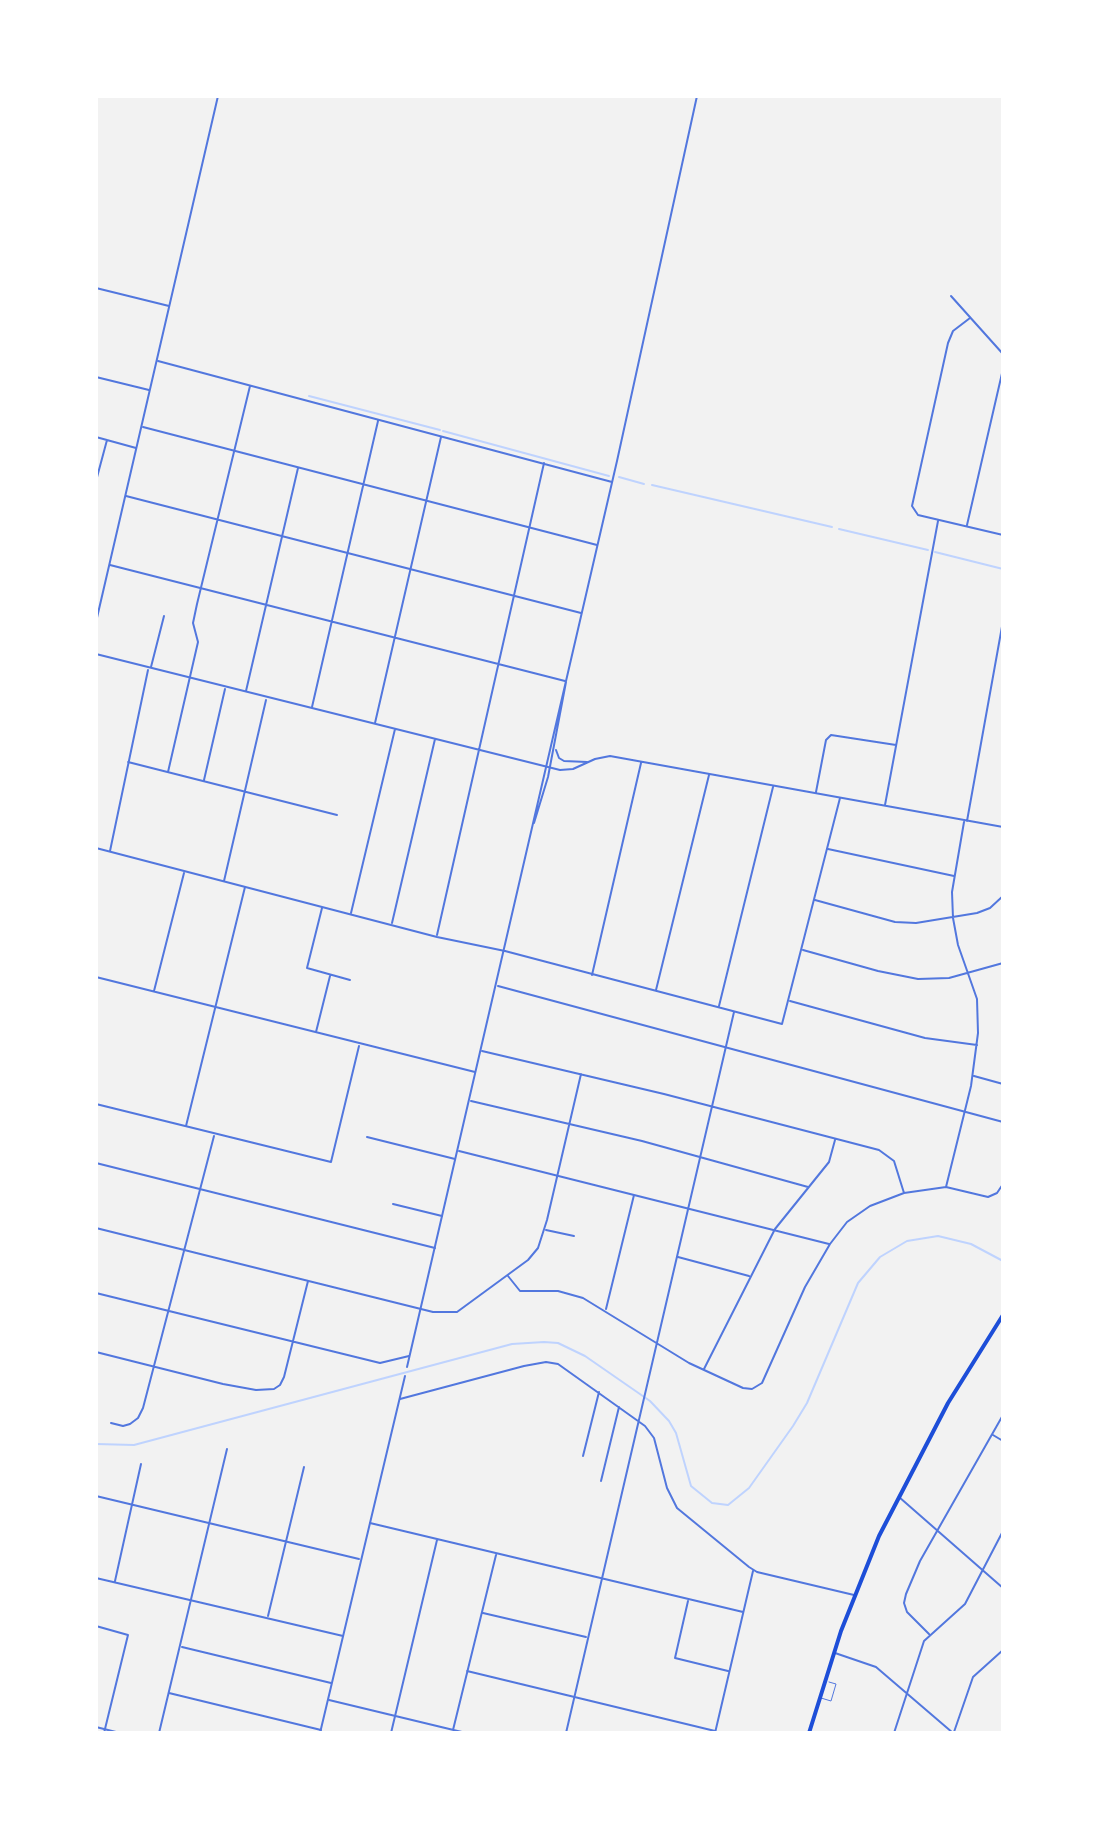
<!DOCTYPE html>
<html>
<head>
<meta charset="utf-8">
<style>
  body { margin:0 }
  #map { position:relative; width:1099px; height:1829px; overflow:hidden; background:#f2f2f2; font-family:"Open Sans",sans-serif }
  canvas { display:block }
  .frame { position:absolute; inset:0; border:98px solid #fff; pointer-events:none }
</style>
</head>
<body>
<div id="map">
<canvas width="1099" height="1829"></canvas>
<div class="frame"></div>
</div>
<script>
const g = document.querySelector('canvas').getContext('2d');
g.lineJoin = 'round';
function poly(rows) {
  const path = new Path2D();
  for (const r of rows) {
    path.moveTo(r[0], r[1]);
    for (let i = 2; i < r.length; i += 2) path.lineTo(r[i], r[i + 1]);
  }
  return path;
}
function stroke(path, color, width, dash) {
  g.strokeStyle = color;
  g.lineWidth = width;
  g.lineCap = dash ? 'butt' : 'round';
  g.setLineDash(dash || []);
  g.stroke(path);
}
stroke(poly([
  [309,396,440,430],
  [443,431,609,476],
  [619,477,644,484],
  [652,485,832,527],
  [839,529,928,550],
  [935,552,1003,569],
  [96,1444,134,1445,512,1344,544,1342,558,1343,585,1356,650,1401,669,1421,676,1433,691,1486,712,1503,728,1505,749,1488,793,1426,807,1403,858,1283,880,1257,907,1241,938,1236,971,1244,1003,1261]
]), '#bfd3fe', 2);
stroke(poly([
  [821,1698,831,1701,836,1684,829,1682]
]), '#5277de', 1);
stroke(poly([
  [96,288,169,306],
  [951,296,1003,354],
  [970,318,953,331,948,343,912,506,918,515,1003,535],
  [158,361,612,482],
  [96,377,149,390],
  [143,427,597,545],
  [96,437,136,448],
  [96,481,107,440],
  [126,496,581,613],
  [967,525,1003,369],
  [110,565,565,681],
  [96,654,560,770,573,769,595,759,610,756,1003,827],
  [151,667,164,616],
  [246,691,298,468],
  [312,707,378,421],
  [375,723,441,437],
  [128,762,337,815],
  [168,772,198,642,193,623,197,604,250,386],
  [204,780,225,689],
  [816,792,826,740,831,735,896,745],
  [885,805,938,521],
  [967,821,1003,621],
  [828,849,954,876],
  [110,851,148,670],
  [224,881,266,700],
  [815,900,895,922,916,923,977,913,990,908,1003,896],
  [322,908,307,968,350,980],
  [351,913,395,729],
  [392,923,435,739],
  [437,935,544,463],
  [803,950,878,971,918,979,949,978,1003,963],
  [505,951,782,1024,840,798],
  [592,975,641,763],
  [96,977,475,1072],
  [656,990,709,775],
  [154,991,184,873],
  [790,1001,925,1038,977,1045],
  [719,1006,773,787],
  [316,1032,330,976],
  [482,1051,664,1094,879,1150,894,1161,904,1193],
  [974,1076,1003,1084],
  [471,1101,642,1141,808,1187],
  [96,1104,331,1162,359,1046],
  [186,1126,245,887],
  [367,1137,455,1159],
  [459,1151,829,1244],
  [96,1163,435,1248],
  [946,1187,971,1086,978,1033,977,999,958,945,953,918,952,892,964,822],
  [393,1204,442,1216],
  [96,1228,433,1312,457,1312,528,1260,538,1248,547,1220,581,1074],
  [546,1230,574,1236],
  [678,1257,749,1276],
  [508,1276,520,1291,558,1291,583,1298,689,1363,743,1388,752,1389,762,1383,805,1287,830,1244,847,1222,870,1206,904,1193,946,1187,988,1197,997,1193,1003,1184],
  [96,1293,380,1363,409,1356],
  [606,1309,634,1195],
  [96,1352,223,1384,256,1390,274,1389,280,1385,284,1377,308,1281],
  [704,1369,775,1229,829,1162,835,1140],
  [400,1399,524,1366,546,1362,558,1364,645,1426,654,1438,667,1488,677,1508,749,1567,757,1572,854,1595],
  [111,1423,123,1426,130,1424,138,1418,143,1408,214,1136],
  [993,1435,1003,1441],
  [583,1456,599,1392],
  [601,1481,619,1407],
  [96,1496,359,1559],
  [899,1497,1003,1588],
  [370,1523,743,1612],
  [96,1578,343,1636],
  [115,1581,141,1464],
  [688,1601,675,1658,728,1671],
  [483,1613,586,1637],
  [268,1616,304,1467],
  [96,1626,128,1635,104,1733],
  [929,1634,907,1612,904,1603,906,1594,920,1561,1003,1415],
  [182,1647,331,1683],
  [835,1653,876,1667,953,1733],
  [467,1671,715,1731],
  [169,1693,321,1730],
  [329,1700,466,1733],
  [96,1727,120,1733],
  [453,1730,496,1555],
  [954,1732,973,1677,1003,1650],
  [159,1733,227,1449],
  [391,1733,437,1540],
  [566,1733,734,1012],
  [715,1733,753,1571],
  [894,1733,924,1641,965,1604,1003,1531]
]), '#5277de', 2);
stroke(poly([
  [96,622,218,96],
  [556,750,559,758,564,761,587,762],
  [534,823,548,777,566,682],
  [96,848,437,937,505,951],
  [498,986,1003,1122],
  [407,1367,617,461,697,96],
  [320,1733,405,1376]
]), '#5277de', 2);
stroke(poly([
  [809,1733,841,1631,879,1536,948,1403,1003,1315]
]), '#1d4ed8', 4);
</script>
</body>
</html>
